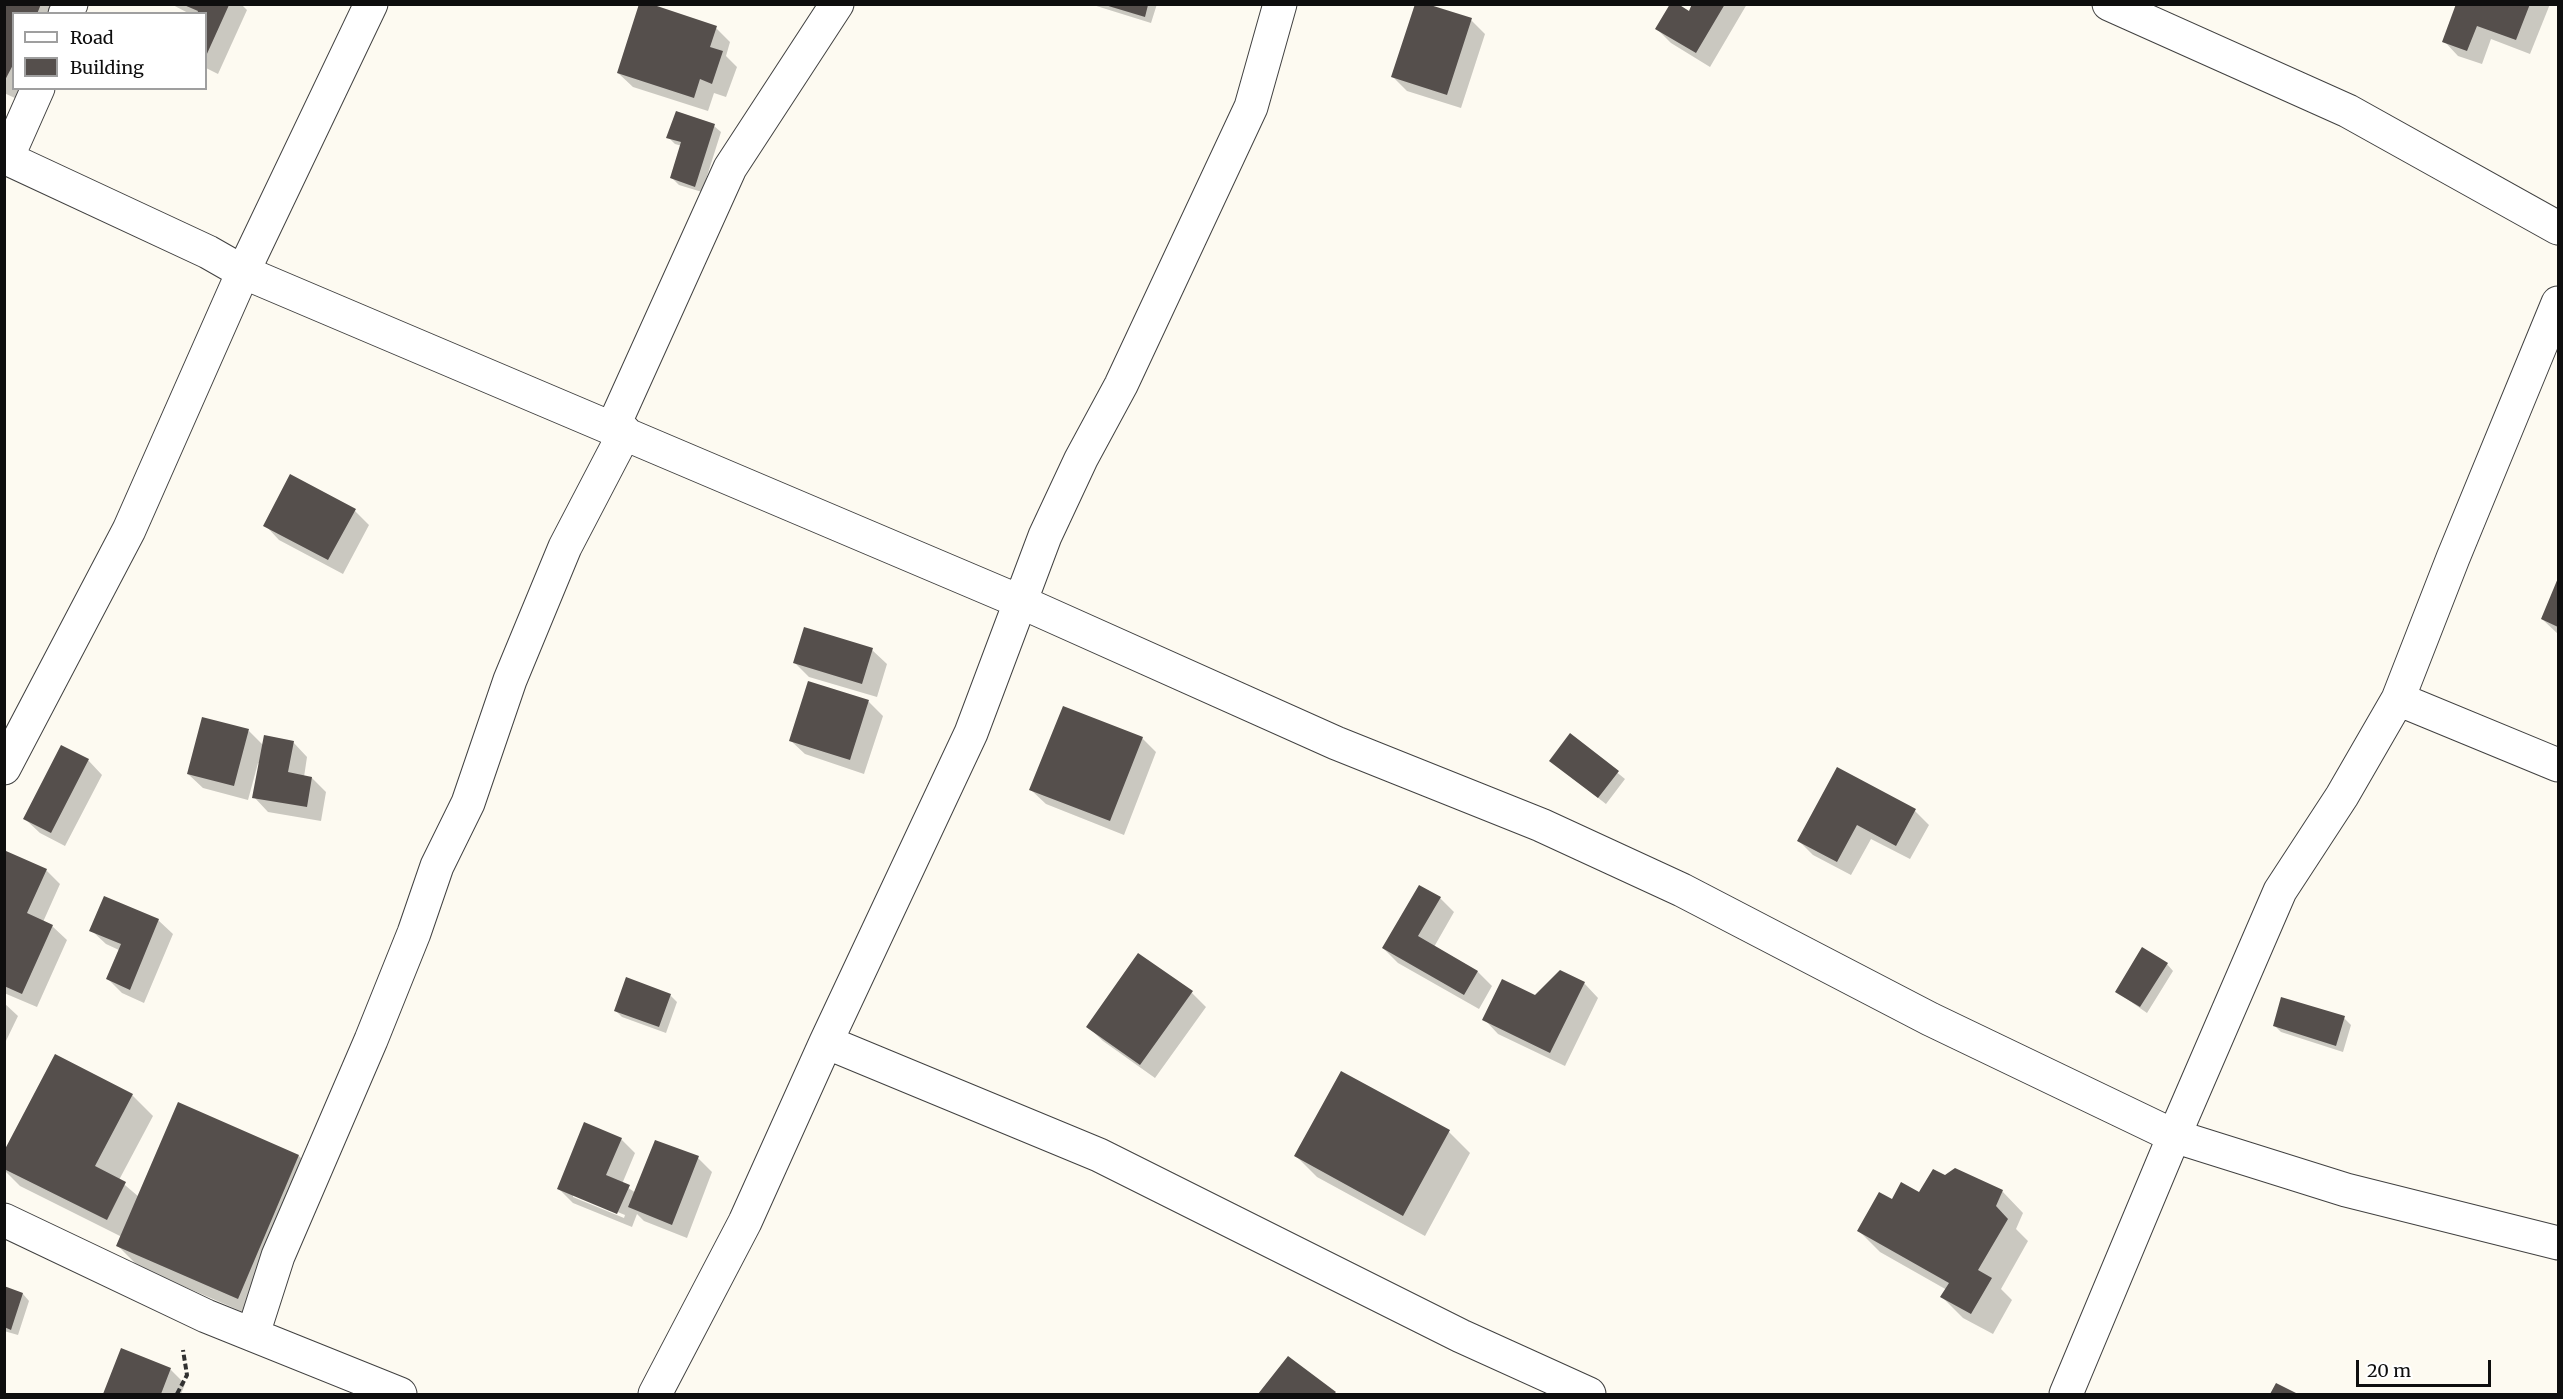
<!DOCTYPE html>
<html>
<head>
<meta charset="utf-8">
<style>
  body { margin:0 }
  #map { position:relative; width:2563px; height:1399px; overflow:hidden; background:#fdfaf1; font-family:Merriweather,serif }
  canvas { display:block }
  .frame { position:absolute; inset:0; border:6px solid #0e0e0e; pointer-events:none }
  .legend { position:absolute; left:12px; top:12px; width:195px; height:78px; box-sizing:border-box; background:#fff; border:2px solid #9f9f9f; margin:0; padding:8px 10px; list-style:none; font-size:18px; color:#0e0e0e }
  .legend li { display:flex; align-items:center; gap:12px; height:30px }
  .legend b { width:30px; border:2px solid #9f9f9f }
  .scale { position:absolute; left:2356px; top:1360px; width:135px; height:27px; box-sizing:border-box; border:3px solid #0e0e0e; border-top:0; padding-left:8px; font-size:18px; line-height:21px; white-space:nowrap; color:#0e0e0e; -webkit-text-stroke:4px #fff; paint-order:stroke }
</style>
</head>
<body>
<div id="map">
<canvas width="2563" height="1399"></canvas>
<div class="frame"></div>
<ul class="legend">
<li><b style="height:8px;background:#fff"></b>Road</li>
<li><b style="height:16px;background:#554f4c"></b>Building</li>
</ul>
<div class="scale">20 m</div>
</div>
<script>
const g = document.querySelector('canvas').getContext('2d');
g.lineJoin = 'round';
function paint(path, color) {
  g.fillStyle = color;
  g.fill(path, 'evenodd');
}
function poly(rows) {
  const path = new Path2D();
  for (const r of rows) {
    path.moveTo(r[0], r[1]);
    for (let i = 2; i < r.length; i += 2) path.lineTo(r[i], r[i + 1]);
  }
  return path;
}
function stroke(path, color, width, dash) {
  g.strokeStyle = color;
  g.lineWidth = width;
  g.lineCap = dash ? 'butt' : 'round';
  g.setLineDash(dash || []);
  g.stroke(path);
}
paint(poly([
  [4,4,62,4,58,14,14,14,14,88,22,88,17,99,4,93],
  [171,4,241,4,247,10,218,74,206,68,206,14,190,14],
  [1090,4,1157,4,1151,23],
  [1694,4,1747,4,1710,67,1671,43,1657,29,1689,13],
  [2458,4,2550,4,2530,54,2491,39,2482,64,2458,56,2444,41],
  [1471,20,1485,34,1461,108,1407,91,1393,77],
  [716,28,730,42,726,56,737,67,726,97,714,93,708,111,633,87,618,73],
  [714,126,721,132,702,192,679,185,672,178,682,146,675,144,668,137],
  [355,511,369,525,343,574,279,540,265,525],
  [2558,581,2558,634,2542,619],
  [872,650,887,664,877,697,809,677,794,662],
  [809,682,869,702,883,716,864,774,805,754,790,740],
  [249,731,264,746,293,742,307,757,304,777,312,778,326,792,321,821,268,812,254,797,260,764,258,763,248,800,203,788,188,774],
  [1571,735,1625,779,1606,804,1558,767],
  [1142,738,1156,752,1124,835,1046,804,1031,790],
  [88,760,102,775,65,846,40,833,25,819],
  [1837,770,1915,811,1929,825,1910,859,1871,839,1851,875,1813,855,1799,841],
  [4,859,46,870,60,884,43,922,52,926,67,940,37,1007,4,993],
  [1440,898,1454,912,1434,947,1478,972,1492,986,1479,1009,1398,963,1383,948],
  [158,920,173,934,144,1003,122,993,108,979,119,950,106,944,91,930],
  [2167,964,2173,971,2147,1013,2117,992],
  [1584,983,1598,998,1565,1066,1498,1034,1484,1019],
  [1192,993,1206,1007,1155,1078,1103,1041,1088,1027],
  [670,995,677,1002,666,1033,622,1017,615,1010],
  [4,1003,18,1016,4,1045],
  [2344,1018,2351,1025,2343,1052,2281,1032,2274,1025],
  [1342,1073,1449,1132,1470,1153,1425,1236,1317,1177,1296,1156],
  [132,1095,153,1116,119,1180,139,1197,299,1156,320,1177,259,1319,139,1267,118,1246,122,1237,20,1186,4,1170,4,1154],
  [621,1139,635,1153,622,1184,636,1193,698,1158,712,1172,687,1238,644,1221,637,1214,632,1227,573,1203,558,1188],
  [573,1194,625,1215,624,1218,573,1197],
  [1945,1177,2002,1191,2023,1213,2016,1229,2028,1241,2001,1289,2012,1300,1993,1334,1963,1318,1942,1297,1947,1290,1880,1252,1859,1231,1892,1201,1919,1194],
  [4,1288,23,1294,29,1301,18,1335,4,1331],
  [122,1350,171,1370,185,1384,181,1394,104,1394],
  [1289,1358,1336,1394,1260,1394]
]), '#0003');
paint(poly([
  [4,4,41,4,37,14,14,14,14,63,4,82],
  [639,4,651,4,717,26,710,47,723,51,712,84,700,79,694,98,617,73],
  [1415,4,1427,4,1472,18,1447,95,1391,77],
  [1670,4,1678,4,1689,11,1692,4,1725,4,1696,53,1655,29],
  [2456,4,2530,4,2516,40,2477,26,2467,51,2442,42],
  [184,5,229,5,206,56,206,14,197,14,198,11],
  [1105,5,1148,5,1145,17],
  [676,111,715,124,695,187,670,178,681,142,666,138],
  [290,474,356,509,328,560,263,526],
  [2558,578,2558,627,2541,619],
  [804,627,873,648,862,684,793,663],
  [808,681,869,700,850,760,789,741],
  [1063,706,1143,737,1110,821,1029,790],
  [202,717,249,729,234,786,187,774],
  [1570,733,1619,771,1598,798,1549,761],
  [264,735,294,741,288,772,312,777,307,807,252,798],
  [61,745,89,759,51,833,23,819],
  [1837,767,1916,809,1896,846,1857,825,1837,862,1797,841],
  [6,851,47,869,27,913,53,925,22,994,4,986,4,855],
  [1419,885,1441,897,1418,936,1478,971,1464,995,1382,948],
  [104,896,159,919,130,990,106,979,121,944,89,931],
  [2142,947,2168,963,2140,1007,2115,992],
  [1138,953,1193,991,1140,1065,1086,1027],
  [1560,970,1585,982,1550,1053,1482,1020,1502,979,1535,995],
  [626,977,671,994,659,1027,614,1011],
  [2281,997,2345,1016,2336,1046,2273,1026],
  [55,1054,133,1094,95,1166,126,1182,107,1220,4,1169,4,1151],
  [1341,1071,1450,1130,1403,1216,1294,1156],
  [178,1102,299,1155,238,1299,116,1246],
  [584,1122,622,1138,606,1175,630,1185,617,1214,557,1189],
  [655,1140,699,1156,672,1225,628,1207],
  [1955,1168,2003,1190,1996,1206,2008,1219,1978,1270,1992,1278,1971,1314,1940,1297,1949,1283,1857,1231,1879,1192,1892,1199,1901,1182,1919,1192,1933,1169,1945,1175],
  [4,1286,23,1293,11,1330,4,1327],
  [121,1348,171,1368,161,1394,103,1394],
  [1288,1356,1336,1392,1334,1394,1258,1394],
  [2276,1383,2298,1394,2270,1394]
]), '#554f4c');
const minor = poly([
  [2109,4,2348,111,2558,228],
  [65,14,71,4],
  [4,157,208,252,243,272,1021,602,1336,743,1541,825,1682,890,1930,1019,2174,1136,2346,1190,2558,1243],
  [7,158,38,88],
  [613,427,730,168,837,4],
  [2398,699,2558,765],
  [4,768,129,530,243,272,371,4],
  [826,1042,1099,1155,1461,1336,1589,1394],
  [4,1220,206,1316,400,1394],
  [253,1334,278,1256,371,1040,414,933,437,866,468,803,510,680,565,547,625,432],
  [655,1394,745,1222,826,1042,971,733,1045,536,1081,459,1121,385,1251,107,1280,4],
  [2066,1394,2174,1136,2280,891,2342,796,2398,699,2453,558,2558,303]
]);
stroke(minor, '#414141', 35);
stroke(poly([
  [177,1394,187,1375,183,1350]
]), '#303030', 4, [6, 3]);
stroke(minor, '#fff', 33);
</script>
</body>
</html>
